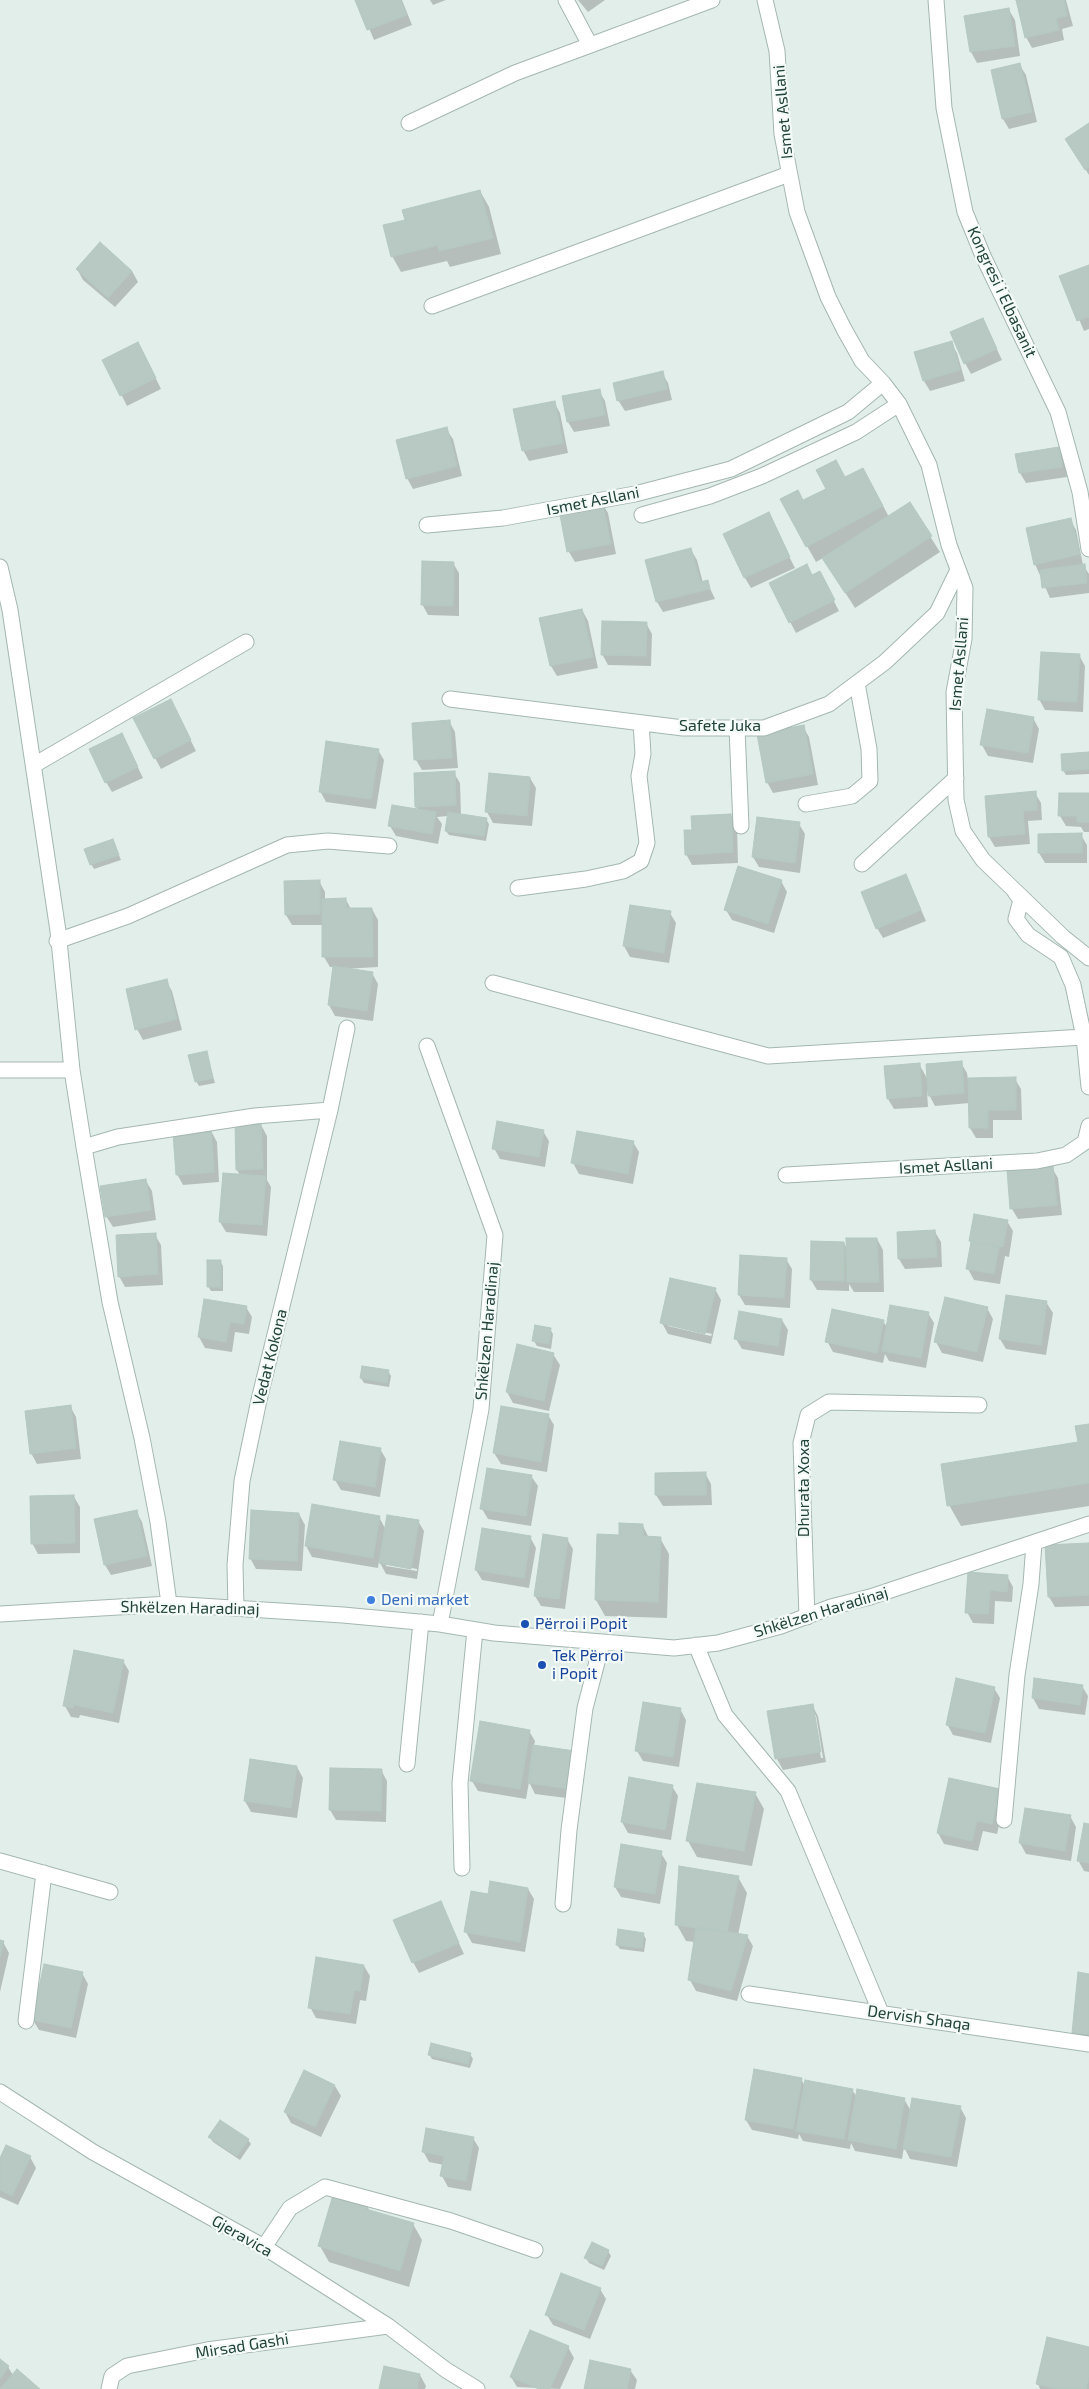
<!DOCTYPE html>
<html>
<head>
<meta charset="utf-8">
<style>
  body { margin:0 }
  canvas { display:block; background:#e2eee9 }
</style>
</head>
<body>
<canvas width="1089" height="2389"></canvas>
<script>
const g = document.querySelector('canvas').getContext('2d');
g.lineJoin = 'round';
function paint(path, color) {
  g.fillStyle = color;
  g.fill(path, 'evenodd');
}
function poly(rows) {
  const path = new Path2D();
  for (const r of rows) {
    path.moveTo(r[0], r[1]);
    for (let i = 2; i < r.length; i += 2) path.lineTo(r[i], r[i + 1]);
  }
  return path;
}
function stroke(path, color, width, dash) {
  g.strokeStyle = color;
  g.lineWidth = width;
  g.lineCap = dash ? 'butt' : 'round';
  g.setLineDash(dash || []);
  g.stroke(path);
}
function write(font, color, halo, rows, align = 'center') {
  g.font = font + ' "Exo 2",sans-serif';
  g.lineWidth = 4.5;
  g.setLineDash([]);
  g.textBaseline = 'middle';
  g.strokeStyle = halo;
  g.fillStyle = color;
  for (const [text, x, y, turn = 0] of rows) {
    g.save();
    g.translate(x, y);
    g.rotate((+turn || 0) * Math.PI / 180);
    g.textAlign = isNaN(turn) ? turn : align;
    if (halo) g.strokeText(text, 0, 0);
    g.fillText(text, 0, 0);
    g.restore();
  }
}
paint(poly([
  [357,0,402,0,412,25,374,40],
  [430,0,446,0,433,5],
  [578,0,605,0,588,12],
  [1019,0,1066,0,1073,26,1062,29,1064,40,1032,48,1026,37],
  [1009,10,1015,20,1020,56,977,63,971,52,965,17],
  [1019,64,1026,75,1037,122,1009,129,1003,119],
  [1089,125,1089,175,1073,150],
  [480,191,489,207,501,254,450,267,447,261,401,272,392,256,406,221],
  [1089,266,1089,329,1084,331,1061,277],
  [77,269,132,271,138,282,115,307,83,280],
  [983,320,1002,360,971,374,965,363],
  [951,343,957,353,965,381,930,391,924,381,916,353],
  [144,354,161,389,127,406,104,360],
  [662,373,668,383,672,400,625,411,618,400],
  [599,391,605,401,610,426,574,432,568,422,564,397],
  [554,402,560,413,568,453,529,461,523,450],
  [446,429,453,439,462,476,413,489,407,478],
  [1058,448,1064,459,1067,477,1026,483,1020,473],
  [845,478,872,485,889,517,909,503,940,552,855,608,823,558,816,562,807,546,804,501],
  [602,503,608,513,616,554,575,562,569,552,560,511],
  [1070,519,1076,530,1083,565,1089,574,1089,593,1050,598,1035,564],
  [772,523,795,568,751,588,745,578],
  [691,550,697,560,703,583,707,582,715,599,663,612,657,602,646,561],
  [453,563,459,573,459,616,428,615,422,604],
  [813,577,825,584,839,611,796,633,770,584],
  [582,610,588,621,598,668,557,676,551,666],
  [646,623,652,634,651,666,608,665,602,654],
  [1079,655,1085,666,1083,712,1045,710,1039,699],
  [176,711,196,751,161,769,155,758],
  [1033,718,1039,729,1033,763,988,756,982,745],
  [449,721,455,732,458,768,422,770,416,760],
  [803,727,809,737,818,785,773,793,767,782],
  [127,745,143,778,112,792,106,782],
  [378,750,384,760,376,809,326,802,320,791],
  [1089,754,1089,774,1066,775,1063,770],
  [454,773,460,783,461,815,486,819,489,824,486,841,449,835,446,831,448,816,437,817,442,824,438,844,396,836,390,826,418,810,416,807],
  [530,778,536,788,532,826,493,823,487,812],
  [1035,793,1041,803,1042,820,1028,821,1030,844,995,847,989,837],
  [1089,795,1089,832,1084,832,1081,827,1066,826,1060,816],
  [731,815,737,826,738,863,692,865,686,854,693,831],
  [799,824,805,834,800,873,759,867,753,857],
  [1081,835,1087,845,1087,863,1045,863,1039,853],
  [113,841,121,860,94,869,91,864],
  [906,875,926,921,883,938,877,928],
  [319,881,325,892,325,900,346,900,351,909,372,909,378,920,378,967,344,969,372,973,378,984,373,1021,335,1016,329,1005,335,967,330,967,324,957,324,925,292,925,286,915],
  [781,881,787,892,774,933,732,920,726,910],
  [670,913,676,923,669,963,630,957,624,946],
  [166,981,172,991,182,1030,143,1040,137,1029],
  [206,1052,215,1083,199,1086,196,1081],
  [961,1063,967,1073,968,1080,1015,1079,1021,1089,1022,1120,993,1120,993,1138,976,1138,970,1128,970,1103,935,1106,927,1091,928,1107,894,1109,888,1099,919,1064,928,1080],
  [261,1125,267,1136,267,1180,271,1187,267,1236,226,1232,220,1222,240,1175,237,1170,236,1126],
  [211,1131,217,1142,219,1182,183,1185,177,1174],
  [543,1131,549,1141,545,1167,500,1159,494,1148],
  [633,1142,639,1152,633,1184,579,1174,573,1163],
  [1052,1168,1058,1178,1062,1215,1018,1219,1012,1209],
  [146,1181,152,1191,156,1220,113,1227,106,1216],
  [975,1215,1007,1221,1013,1231,1009,1257,1005,1256,1000,1284,974,1280,968,1269],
  [935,1232,941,1242,942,1267,905,1269,899,1259],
  [155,1235,161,1245,163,1285,125,1287,119,1276],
  [877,1239,883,1250,884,1292,854,1292,849,1284,849,1291,817,1290,811,1280,844,1243,847,1249],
  [786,1259,792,1269,790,1308,745,1305,739,1295],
  [220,1261,223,1266,223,1291,211,1291,208,1286],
  [715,1289,721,1300,711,1344,668,1334,662,1323],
  [668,1324,712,1334,711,1336,668,1326],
  [1046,1302,1053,1313,1046,1355,1006,1349,1000,1339],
  [246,1307,252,1317,249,1334,235,1332,232,1352,205,1348,199,1337],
  [987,1308,993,1319,983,1362,942,1353,936,1342],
  [928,1313,934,1323,926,1368,889,1361,885,1354,883,1363,833,1352,827,1341,883,1321,887,1327],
  [782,1320,788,1330,784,1356,742,1349,736,1339],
  [550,1329,553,1334,551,1349,537,1346,534,1341],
  [553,1354,560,1365,549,1411,513,1403,507,1392],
  [388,1371,391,1376,389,1387,364,1383,361,1378],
  [70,1406,76,1417,81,1459,37,1464,31,1453],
  [548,1415,554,1425,547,1472,501,1464,494,1453],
  [1089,1425,1089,1506,961,1526,949,1505,1079,1443],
  [380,1449,386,1459,380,1497,341,1490,335,1480],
  [705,1473,711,1484,712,1505,663,1506,656,1495,656,1474],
  [531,1476,538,1486,531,1526,488,1519,482,1509],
  [74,1497,80,1507,80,1553,38,1554,32,1543],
  [136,1511,142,1522,152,1566,111,1575,105,1565,95,1520],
  [299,1514,305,1525,302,1571,256,1569,250,1558],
  [379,1517,386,1530,418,1521,424,1531,417,1579,386,1574,379,1561,378,1568,312,1557,306,1546],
  [386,1563,417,1569,417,1571,386,1566],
  [643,1526,649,1538,660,1538,669,1554,667,1618,605,1616,596,1600,620,1536],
  [530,1537,536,1548,529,1588,482,1580,476,1570],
  [567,1539,573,1549,565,1609,541,1606,535,1596],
  [1089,1546,1089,1606,1055,1607,1049,1597],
  [969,1574,1007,1576,1013,1587,1012,1602,995,1601,994,1624,973,1623,967,1612],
  [123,1661,129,1671,119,1723,80,1715,79,1718,71,1717,65,1706],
  [1082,1686,1088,1696,1085,1715,1039,1709,1033,1698],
  [994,1688,1000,1698,991,1743,953,1735,947,1724],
  [812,1705,818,1716,826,1762,783,1770,777,1759,769,1712],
  [813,1715,816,1715,823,1758,821,1758],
  [680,1709,686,1720,679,1767,643,1761,637,1751],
  [529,1731,535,1741,534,1746,574,1752,574,1799,535,1794,529,1782,526,1799,478,1791,472,1781],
  [251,1761,297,1767,303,1778,297,1818,251,1812,245,1801],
  [381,1770,387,1781,386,1822,336,1820,330,1810],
  [672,1786,678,1796,671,1840,628,1833,622,1822],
  [999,1790,1005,1800,997,1834,983,1831,978,1851,944,1844,938,1833],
  [755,1793,764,1809,752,1866,697,1857,688,1841],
  [1070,1816,1076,1827,1071,1861,1026,1854,1020,1843],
  [1089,1825,1089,1872,1084,1871,1078,1860],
  [661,1853,667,1863,660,1904,621,1897,615,1887],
  [738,1877,747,1893,738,1935,747,1936,753,1946,737,2001,696,1991,690,1980,695,1942,686,1941,677,1925],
  [528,1889,534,1899,525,1952,472,1943,466,1932,489,1895],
  [440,1902,464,1954,419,1973,413,1962],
  [643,1934,646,1939,644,1952,620,1949,617,1945],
  [0,1942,3,1942,9,1953,0,1992],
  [364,1966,370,1976,366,2001,360,2000,356,2024,316,2018,310,2007],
  [82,1973,88,1984,76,2038,39,2030,33,2020],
  [1089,1975,1089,2049,1082,2049,1073,2033],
  [429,2054,470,2054,473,2059,470,2068,432,2059],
  [801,2079,805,2086,852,2090,857,2097,904,2099,911,2111,960,2107,966,2118,957,2167,910,2159,904,2147,902,2159,855,2151,851,2143,850,2149,803,2141,799,2134,798,2139,752,2130,746,2120],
  [335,2086,341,2096,321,2137,291,2123,285,2112],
  [210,2137,248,2140,251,2144,240,2160,213,2142],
  [473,2138,479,2148,471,2191,448,2187,442,2176,444,2165,429,2162,423,2151],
  [30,2157,36,2168,18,2205,0,2197,0,2161],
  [367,2206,370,2211,413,2224,422,2240,409,2287,329,2262,320,2246],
  [608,2251,611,2256,604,2270,589,2263,586,2258],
  [600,2289,606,2299,590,2339,553,2325,547,2315],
  [568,2347,574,2358,560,2389,517,2387,511,2377],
  [1089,2348,1089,2389,1040,2389,1038,2384],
  [0,2361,8,2367,13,2375,38,2389,0,2389],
  [630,2370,637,2380,635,2389,585,2389],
  [420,2375,426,2386,425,2389,380,2389]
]), '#0003');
const building = poly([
  [355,0,401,0,407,15,367,30,355,0],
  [1016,0,1064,0,1067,16,1056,18,1059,30,1025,38,1016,0],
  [1009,8,1015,46,970,52,964,16,1009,8],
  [1020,63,1032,112,1002,119,991,70,1020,63],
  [1089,123,1089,167,1085,170,1065,139,1089,123],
  [480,190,493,238,439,251,438,245,391,257,383,225,405,220,402,210,480,190],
  [100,242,132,271,108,298,76,269,100,242],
  [1089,265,1089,317,1077,321,1059,276,1089,265],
  [983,318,997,349,964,364,950,332,983,318],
  [952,341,960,370,923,381,914,352,952,341],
  [138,342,156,378,120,396,102,360,138,342],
  [663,371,667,389,617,401,613,383,663,371],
  [600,389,605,415,567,422,562,396,600,389],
  [555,401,563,443,522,451,513,409,555,401],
  [447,427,457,466,406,479,396,440,447,427],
  [1059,447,1062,467,1019,473,1015,454,1059,447],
  [836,460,845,477,863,468,883,506,806,547,780,499,798,490,803,500,826,489,816,470,836,460],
  [602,501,611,544,567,552,559,510,602,501],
  [910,502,932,536,845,593,822,558,910,502],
  [769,512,790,557,744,578,723,534,769,512],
  [1071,518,1080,554,1034,565,1026,528,1071,518],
  [691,548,700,582,708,580,710,589,656,602,645,560,691,548],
  [422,561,454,562,453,606,421,605,422,561],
  [807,564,812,575,820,571,835,600,789,623,769,583,807,564],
  [1085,564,1087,583,1042,588,1040,570,1085,564],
  [582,609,593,657,550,666,539,618,582,609],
  [602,621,647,622,646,656,601,655,602,621],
  [1041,652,1080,654,1077,702,1038,700,1041,652],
  [171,699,191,740,154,759,133,718,171,699],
  [987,709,1034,717,1028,753,980,745,987,709],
  [450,720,452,758,414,760,412,723,450,720],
  [804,725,813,774,766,783,757,734,804,725],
  [122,733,138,767,105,783,89,749,122,733],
  [326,741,379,749,371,799,319,792,326,741],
  [1089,752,1089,769,1062,771,1061,754,1089,752],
  [455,771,456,805,415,807,414,773,455,771],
  [489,773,530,777,527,816,485,812,489,773],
  [1036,791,1037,810,1023,811,1025,834,988,837,985,796,1036,791],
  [1059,793,1089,793,1089,822,1077,822,1077,816,1058,816,1059,793],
  [392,805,436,812,432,834,388,826,392,805],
  [448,812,487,818,484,836,445,831,448,812],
  [731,814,733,852,685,855,684,830,692,830,691,816,731,814],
  [757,817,800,822,795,863,752,857,757,817],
  [1082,833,1082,853,1038,853,1038,834,1082,833],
  [113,839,119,855,90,865,84,849,113,839],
  [738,866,782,880,768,924,724,910,738,866],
  [906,874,921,910,876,929,861,892,906,874],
  [320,880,320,914,285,915,284,881,320,880],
  [346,898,346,908,372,908,373,957,322,957,322,899,346,898],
  [630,905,671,911,664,953,623,946,630,905],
  [333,966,373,972,367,1011,328,1005,333,966],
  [167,979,177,1019,135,1030,126,989,167,979],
  [207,1051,213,1078,195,1082,188,1055,207,1051],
  [962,1061,964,1093,928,1096,926,1064,962,1061],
  [920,1063,922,1096,887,1099,884,1066,920,1063],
  [1016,1077,1016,1110,988,1110,988,1128,969,1128,968,1078,1016,1077],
  [497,1121,544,1130,539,1157,492,1149,497,1121],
  [235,1124,261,1124,263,1169,236,1170,235,1124],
  [211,1130,214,1172,176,1175,173,1133,211,1130],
  [577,1131,634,1141,628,1174,571,1163,577,1131],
  [1053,1166,1057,1205,1010,1209,1007,1170,1053,1166],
  [223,1173,266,1176,262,1225,219,1222,223,1173],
  [146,1179,151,1210,105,1217,100,1186,146,1179],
  [974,1214,1008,1220,1003,1247,969,1241,974,1214],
  [935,1230,937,1257,898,1259,897,1232,935,1230],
  [156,1233,158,1274,118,1277,116,1235,156,1233],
  [846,1238,877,1238,879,1282,847,1282,846,1238],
  [811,1241,844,1242,844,1281,810,1280,811,1241],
  [971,1242,999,1247,994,1274,966,1269,971,1242],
  [740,1255,787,1258,784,1298,738,1295,740,1255],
  [207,1260,221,1260,221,1287,207,1287,207,1260],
  [670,1278,716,1288,705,1334,660,1323,670,1278],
  [1006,1295,1047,1301,1041,1345,999,1339,1006,1295],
  [945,1297,988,1307,977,1352,934,1342,945,1297],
  [204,1299,247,1306,244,1324,230,1322,226,1342,198,1337,204,1299],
  [890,1305,929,1312,921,1358,882,1351,890,1305],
  [832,1309,884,1320,877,1353,825,1342,832,1309],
  [739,1311,782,1319,778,1346,734,1339,739,1311],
  [535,1325,551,1328,549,1344,532,1341,535,1325],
  [517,1344,554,1353,544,1401,506,1392,517,1344],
  [362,1366,389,1370,387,1383,360,1378,362,1366],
  [71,1405,76,1448,30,1454,25,1411,71,1405],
  [501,1406,549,1414,541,1462,493,1453,501,1406],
  [1089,1424,1089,1483,947,1506,941,1464,1078,1442,1075,1426,1089,1424],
  [340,1441,381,1448,375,1487,333,1480,340,1441],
  [487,1468,532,1475,526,1516,480,1509,487,1468],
  [706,1472,706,1495,655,1495,655,1473,706,1472],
  [74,1495,75,1543,31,1544,30,1496,74,1495],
  [312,1504,380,1516,373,1558,305,1546,312,1504],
  [137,1510,147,1556,104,1565,94,1519,137,1510],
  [251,1510,299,1513,297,1561,249,1559,251,1510],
  [387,1515,419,1520,411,1569,379,1563,387,1515],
  [619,1523,643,1524,643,1536,661,1537,658,1602,595,1600,597,1534,619,1535,619,1523],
  [482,1528,531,1536,524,1578,475,1570,482,1528],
  [543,1534,568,1538,559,1599,534,1596,543,1534],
  [1089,1543,1089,1595,1048,1597,1045,1545,1089,1543],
  [968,1572,1008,1575,1007,1592,990,1590,988,1614,965,1613,968,1572],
  [74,1650,124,1660,113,1713,74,1705,73,1708,63,1706,74,1650],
  [956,1678,995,1687,985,1733,946,1725,956,1678],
  [1034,1678,1083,1685,1080,1705,1032,1698,1034,1678],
  [643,1702,681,1708,673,1757,635,1751,643,1702],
  [813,1704,821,1752,775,1759,767,1711,813,1704],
  [480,1721,530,1730,520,1789,470,1781,480,1721],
  [533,1745,575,1751,569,1789,528,1783,533,1745],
  [250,1759,297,1766,291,1808,244,1801,250,1759],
  [330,1768,382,1769,381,1811,329,1810,330,1768],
  [629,1777,673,1785,665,1830,621,1822,629,1777],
  [949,1778,1000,1789,992,1824,977,1821,972,1841,937,1833,949,1778],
  [697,1783,756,1792,744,1851,686,1841,697,1783],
  [1025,1808,1071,1815,1065,1851,1019,1843,1025,1808],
  [1084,1823,1089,1824,1089,1863,1077,1861,1084,1823],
  [621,1844,662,1851,655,1894,614,1887,621,1844],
  [679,1866,739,1876,727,1932,675,1925,679,1866],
  [490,1881,528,1888,520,1942,464,1932,471,1891,488,1894,490,1881],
  [441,1901,459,1943,412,1963,393,1920,441,1901],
  [696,1927,748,1935,731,1991,688,1980,696,1927],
  [618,1929,644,1933,642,1948,616,1945,618,1929],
  [0,1940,4,1941,0,1957,0,1940],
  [316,1957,364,1965,360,1991,354,1990,350,2014,308,2008,316,1957],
  [44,1964,83,1972,71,2028,32,2020,44,1964],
  [1078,1972,1089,1974,1089,2034,1072,2033,1078,1972],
  [431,2043,471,2053,468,2064,428,2055,431,2043],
  [754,2069,802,2078,793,2129,745,2120,754,2069],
  [304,2070,335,2085,315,2127,284,2112,304,2070],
  [805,2080,853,2089,844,2139,796,2131,805,2080],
  [857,2089,905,2098,896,2149,848,2140,857,2089],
  [912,2098,961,2106,951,2157,903,2149,912,2098],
  [220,2120,249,2139,237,2156,208,2137,220,2120],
  [426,2128,474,2137,466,2181,440,2176,444,2156,422,2152,426,2128],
  [6,2145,31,2156,12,2196,0,2190,0,2158,6,2145],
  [333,2195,367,2205,366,2209,414,2223,400,2271,318,2246,333,2195],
  [592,2242,609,2250,602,2266,584,2258,592,2242],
  [561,2273,601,2288,584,2330,545,2315,561,2273],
  [530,2330,569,2346,550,2389,539,2389,510,2377,530,2330],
  [1047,2337,1089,2347,1089,2377,1086,2389,1057,2389,1036,2384,1047,2337],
  [0,2359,9,2366,0,2379,0,2359],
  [590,2360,631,2369,627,2389,584,2389,590,2360],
  [384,2366,420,2374,417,2389,379,2389,384,2366],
  [17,2369,40,2389,0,2389,17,2369]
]);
paint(building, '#b7c9c2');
stroke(building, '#b4c9c1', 1);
const minor = poly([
  [566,0,590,45],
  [765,0,777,51,782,134,797,212,828,297,844,329,862,361,883,383,899,404,929,465,949,545,965,588,964,639,954,692,956,800,963,831,983,860,1063,937,1089,958],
  [936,0,944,108,965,212,983,256,1058,412,1080,492,1089,549],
  [409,123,515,73,712,0],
  [432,306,789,174],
  [642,515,710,496,762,476,856,432,899,404],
  [427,525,503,518,635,494,731,469,848,412,883,383],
  [0,567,10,610,58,931,72,1070,84,1147,110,1302,142,1438,158,1522,169,1604],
  [450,699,683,728,764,728,829,704,885,662,937,613,958,570],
  [737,728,741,826],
  [34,765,246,642],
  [806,804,852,796,870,781,869,749,857,683],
  [862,864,956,778],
  [518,888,586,879,623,871,641,861,647,843,639,776,643,754,641,723],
  [1015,892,1021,900,1016,919,1028,935,1061,957,1073,985,1084,1037,1089,1087],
  [57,941,128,916,287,845,328,841,389,846],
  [493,983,768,1056,1084,1037],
  [427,1046,495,1235,481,1409,440,1624],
  [0,1070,72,1070],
  [84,1147,118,1137,164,1130,255,1116,330,1110],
  [786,1175,1037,1161,1066,1155,1085,1142,1089,1126],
  [236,1608,235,1565,242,1481,259,1400,330,1110,347,1028],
  [0,1614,169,1604,343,1615,440,1624,494,1633,674,1648,718,1643,781,1626,831,1607,870,1597,1089,1524],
  [807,1617,801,1443,808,1415,829,1402,979,1405],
  [696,1645,725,1715,788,1791,881,2013],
  [407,1764,421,1622],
  [1004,1820,1017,1675,1031,1584,1034,1543],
  [0,1861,110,1892],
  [462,1868,460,1783,475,1630],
  [563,1904,569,1830,585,1708,602,1643],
  [749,1994,1089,2044],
  [26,2021,44,1873],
  [0,2092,93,2152,264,2247,388,2326,446,2370,477,2389],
  [264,2247,290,2208,325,2187,451,2221,535,2250],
  [109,2389,112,2376,127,2366,207,2350,388,2326]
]);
stroke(minor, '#a4b7b1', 17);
stroke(minor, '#fff', 15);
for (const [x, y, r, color] of [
  [371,1600,5,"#3f7fe0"],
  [525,1624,5,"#1a4fb4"],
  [542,1665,5,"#1a4fb4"]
]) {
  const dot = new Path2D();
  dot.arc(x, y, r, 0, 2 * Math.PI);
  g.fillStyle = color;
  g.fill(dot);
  stroke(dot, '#f4faf7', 2);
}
write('16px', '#204239', '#f4faf7', [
  ["Ismet Asllani",783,112,-95],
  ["Kongresi i Elbasanit",1002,292,65],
  ["Ismet Asllani",593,501,-11],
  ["Ismet Asllani",959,664,-85],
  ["Safete Juka",720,726],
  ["Ismet Asllani",946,1166,-3],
  ["Shkëlzen Haradinaj",487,1331,-85],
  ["Vedat Kokona",270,1357,-76],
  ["Dhurata Xoxa",804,1488,-90],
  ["Shkëlzen Haradinaj",190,1608,1],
  ["Shkëlzen Haradinaj",821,1612,-17],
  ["Dervish Shaqa",919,2018,8],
  ["Gjeravica",242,2236,30],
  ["Mirsad Gashi",242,2346,-9]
]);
write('16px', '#366cbe', '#f4faf7', [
  ["Deni market",381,1600]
], 'left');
write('16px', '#164399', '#f4faf7', [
  ["Përroi i Popit",535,1624],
  ["Tek Përroi",552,1656],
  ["i Popit",552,1674]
], 'left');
</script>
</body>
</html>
